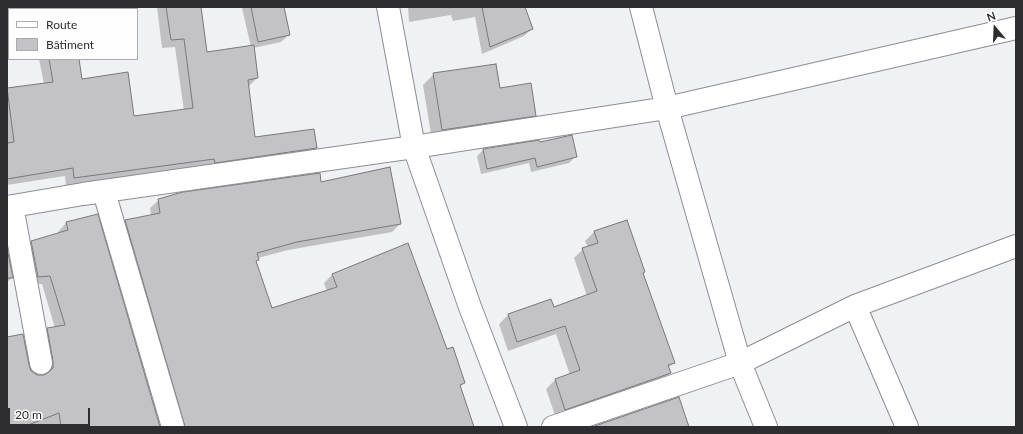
<!DOCTYPE html>
<html>
<head>
<meta charset="utf-8">
<style>
  body { margin:0 }
  #map { position:relative; width:1023px; height:434px; overflow:hidden; background:#f0f1f5; font-family:Lato,sans-serif }
  canvas { display:block }
  .frame { position:absolute; inset:0; border:8px solid #2d2d2f; pointer-events:none }
  .legend { position:absolute; left:8px; top:8px; width:130px; height:52px; box-sizing:border-box; background:#fefefe; border:1px solid #aaaaab; margin:0; padding:5px 7px; list-style:none; font-size:12px; color:#2d2d2f }
  .legend li { display:flex; align-items:center; gap:8px; height:20px }
  .legend b { width:20px; border:1px solid #aaaaab }
  .north { position:absolute; left:975px; top:8px; width:40px; height:40px; -webkit-text-stroke:3px #fefefe; paint-order:stroke; rotate:341deg; font-size:11px; font-weight:700; line-height:16px; text-align:center; color:#2d2d2f }
  .north::after { content:''; display:block; margin:auto; width:14px; height:18px; background:#2d2d2f; clip-path:polygon(50% 0,100% 100%,50% 72%,0 100%) }
  .scale { position:absolute; left:8px; top:408px; width:82px; height:18px; box-sizing:border-box; border:2px solid #2d2d2f; border-top:0; padding-left:5px; font-size:12px; line-height:14px; white-space:nowrap; color:#2d2d2f; -webkit-text-stroke:3px #fefefe; paint-order:stroke }
</style>
</head>
<body>
<div id="map">
<canvas width="1023" height="434"></canvas>
<div class="frame"></div>
<ul class="legend">
<li><b style="height:5px;background:#fff"></b>Route</li>
<li><b style="height:11px;background:#c3c2c5"></b>Bâtiment</li>
</ul>
<div class="north">N</div>
<div class="scale">20 m</div>
</div>
<script>
const g = document.querySelector('canvas').getContext('2d');
g.lineJoin = 'round';
function paint(path, color) {
  g.fillStyle = color;
  g.fill(path, 'evenodd');
}
function poly(rows) {
  const path = new Path2D();
  for (const r of rows) {
    path.moveTo(r[0], r[1]);
    for (let i = 2; i < r.length; i += 2) path.lineTo(r[i], r[i + 1]);
  }
  return path;
}
function stroke(path, color, width, dash) {
  g.strokeStyle = color;
  g.lineWidth = width;
  g.lineCap = dash ? 'butt' : 'round';
  g.setLineDash(dash || []);
  g.stroke(path);
}
paint(poly([
  [30,7,69,7,69,9,31,9],
  [157,7,200,7,206,53,251,47,242,8,243,7,283,7,289,35,281,42,253,48,257,78,248,87,254,138,316,148,307,156,66,186,65,176,7,185,7,90,44,84,39,59,78,59,81,80,133,117,184,111,175,47,162,48],
  [408,7,524,7,532,29,524,36,482,54,475,17,453,21,451,15,409,22],
  [434,74,499,89,535,115,524,126,432,140,423,85],
  [483,150,575,157,569,163,531,172,529,163,481,174,477,156],
  [320,183,400,224,392,232,288,250,258,258,258,260,255,263,272,309,327,291,324,283,332,275,446,351,464,383,460,387,473,427,176,427,118,229,126,221,151,216,150,208,159,200],
  [97,216,159,427,7,427,7,338,28,366,30,371,37,376,45,376,45,370,40,338,48,329,55,328,42,284,30,284,23,251,32,242,59,234,58,232,66,223],
  [594,232,642,273,674,363,668,368,670,373,661,382,556,418,546,389,555,380,570,375,556,334,508,351,499,324,508,315,550,300,553,308,587,296,574,258,583,249,588,247,585,241],
  [7,253,12,278,7,282]
]), '#0003');
const building = poly([
  [166,7,201,7,207,52,254,45,258,78,248,80,255,137,314,129,317,148,215,163,214,159,74,178,73,168,7,179,7,143,14,142,7,88,53,82,49,59,79,59,82,79,128,72,134,116,193,108,184,39,171,40,166,7],
  [251,7,284,7,290,35,258,42,251,7],
  [482,7,525,7,533,29,490,47,482,7],
  [496,64,500,88,531,83,536,116,442,130,433,73,496,64],
  [572,135,577,157,537,167,535,158,487,169,483,149,539,140,540,142,572,135],
  [390,167,401,224,297,242,257,253,259,260,256,261,272,308,337,287,332,274,408,243,447,349,453,347,465,383,460,385,474,427,185,427,125,220,160,213,158,199,183,192,320,173,321,182,390,167],
  [98,214,160,427,61,427,59,413,23,427,7,427,7,337,23,334,29,365,31,371,37,375,44,375,49,372,53,368,53,361,47,328,65,325,50,276,38,277,31,241,68,230,66,222,98,214],
  [627,220,645,272,643,273,675,363,668,365,671,373,565,410,555,379,580,370,565,326,517,342,508,314,551,299,554,307,597,291,582,248,598,243,594,231,627,220],
  [7,248,13,278,7,278,7,248],
  [679,397,689,427,592,427,679,397]
]);
paint(building, '#c3c2c5');
stroke(building, '#78777a', 1);
const minor = poly([
  [641,7,667,108,740,363,766,427],
  [104,192,173,427],
  [12,206,41,363],
  [7,207,83,194,414,147,667,108,1016,28],
  [855,306,907,427],
  [553,427,740,363,855,306,1016,246]
]);
const major = poly([
  [388,7,414,147,470,307,516,427]
]);
stroke(minor, '#8d8e91', 24);
stroke(major, '#8d8e91', 24);
stroke(minor, '#fff', 22);
stroke(major, '#fff', 22);
</script>
</body>
</html>
